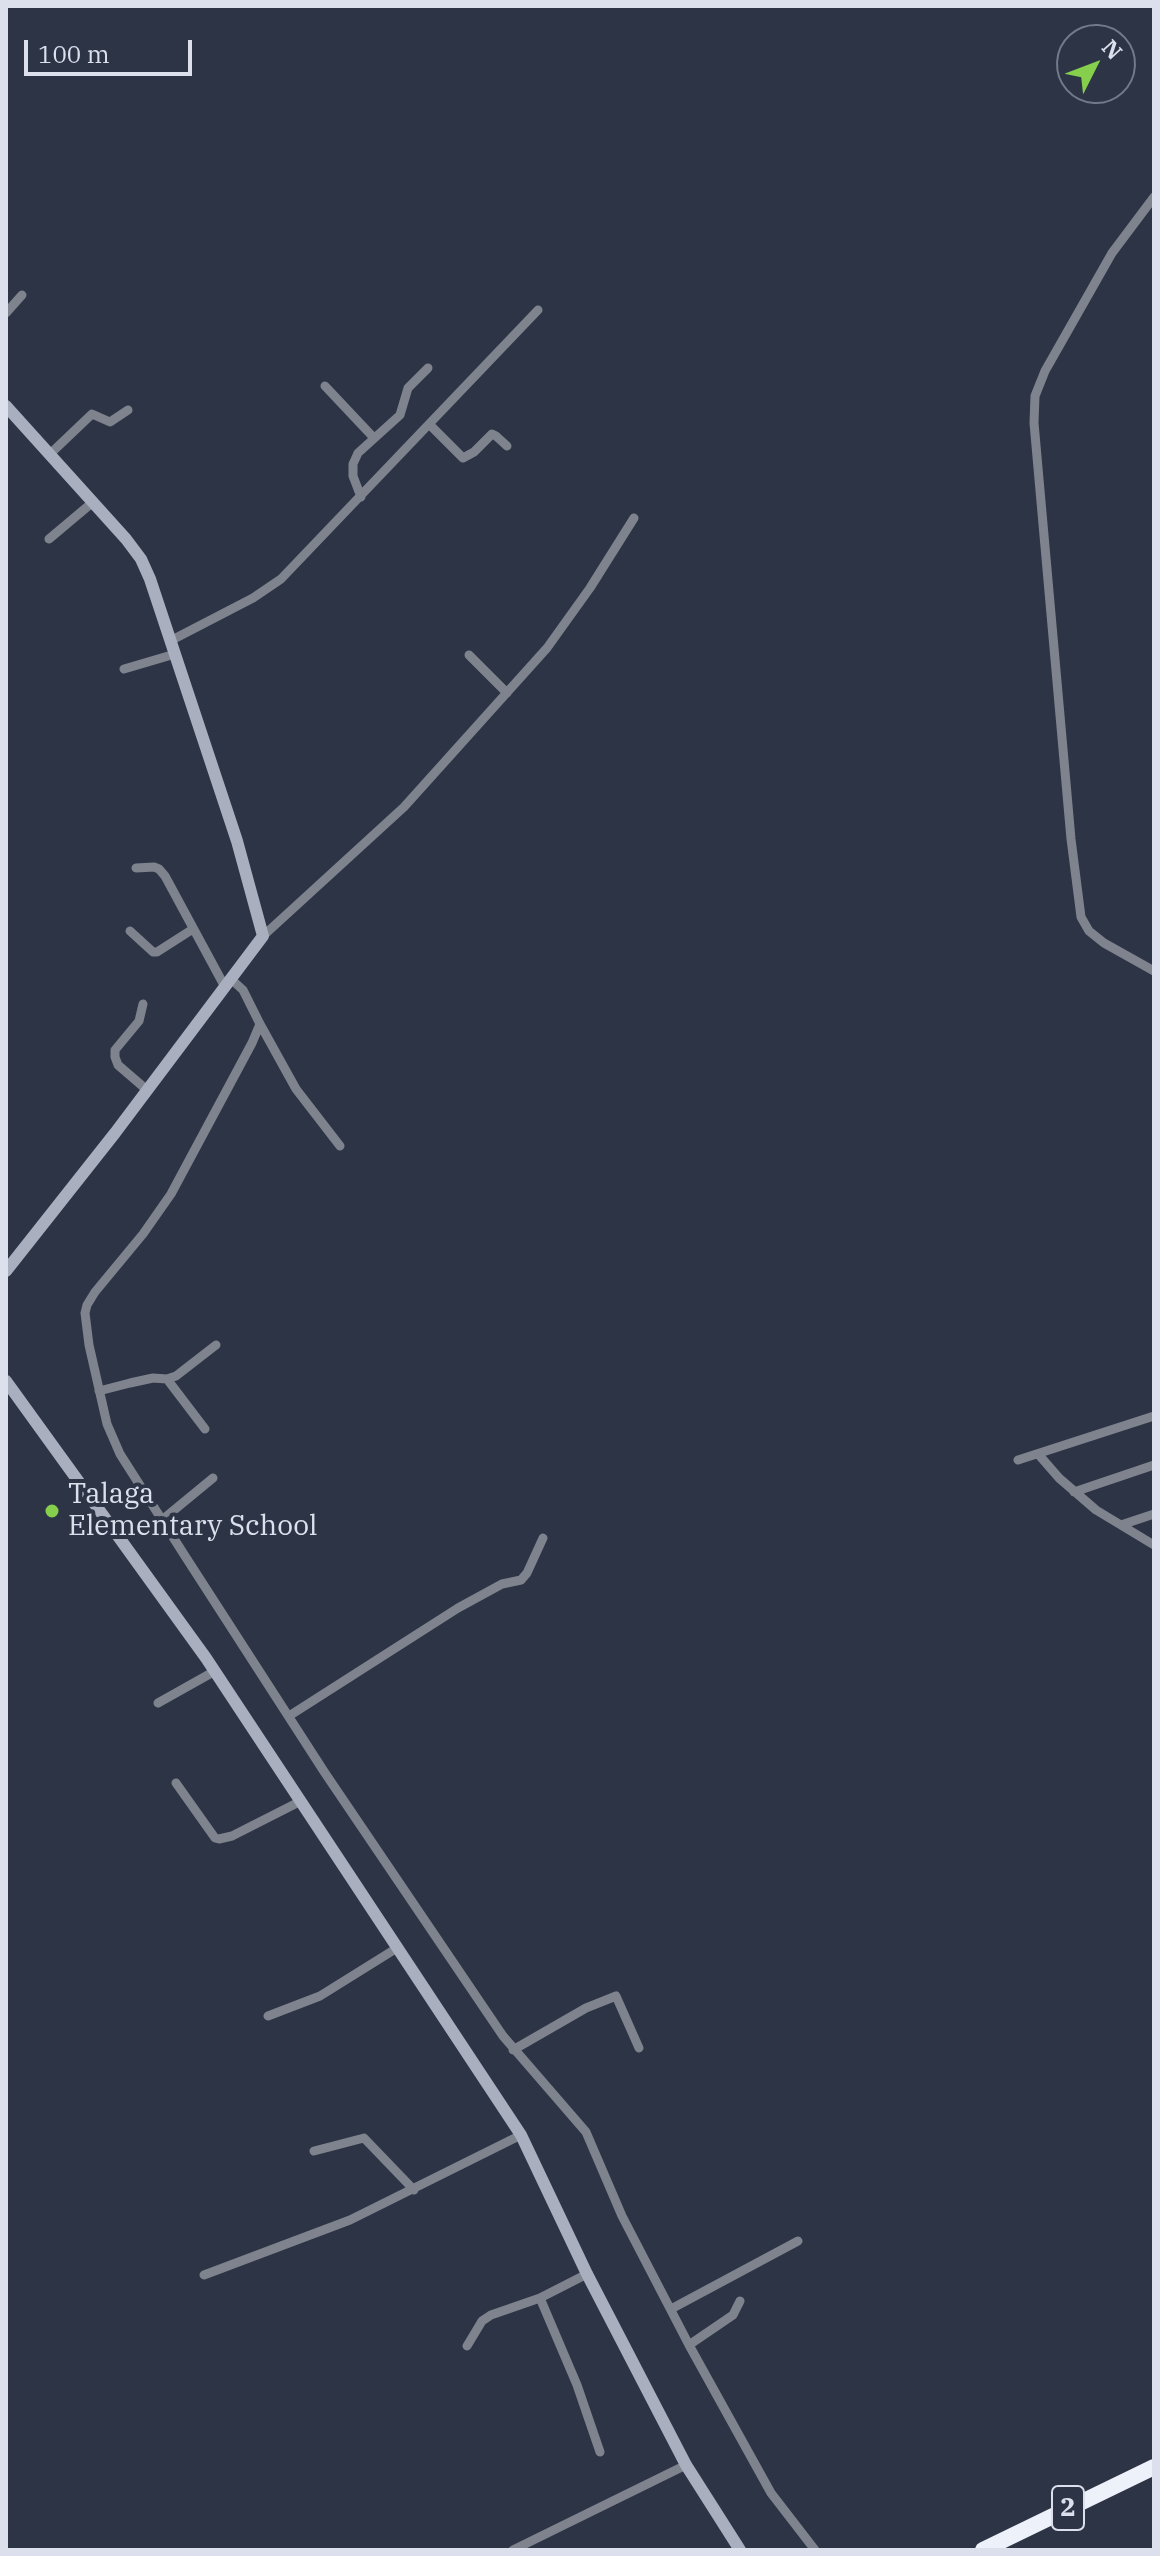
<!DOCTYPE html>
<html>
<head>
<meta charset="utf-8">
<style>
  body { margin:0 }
  #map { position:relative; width:1160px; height:2556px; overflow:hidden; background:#2c3446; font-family:"IBM Plex Serif",serif }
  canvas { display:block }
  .frame { position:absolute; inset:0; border:8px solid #dbe0ec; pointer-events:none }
  .north { position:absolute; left:1056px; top:24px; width:80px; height:80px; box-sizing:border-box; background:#2c3446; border:2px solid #727988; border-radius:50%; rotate:48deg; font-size:22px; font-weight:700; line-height:32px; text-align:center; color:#dbe0ec }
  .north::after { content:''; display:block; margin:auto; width:28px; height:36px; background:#85cf4c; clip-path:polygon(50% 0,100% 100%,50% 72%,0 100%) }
  .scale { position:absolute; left:24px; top:40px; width:168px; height:36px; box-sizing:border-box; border:4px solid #dbe0ec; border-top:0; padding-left:10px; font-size:24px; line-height:28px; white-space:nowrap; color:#dbe0ec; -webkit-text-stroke:6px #2c3446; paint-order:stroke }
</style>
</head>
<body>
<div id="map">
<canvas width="1160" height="2556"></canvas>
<div class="frame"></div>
<div class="north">N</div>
<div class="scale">100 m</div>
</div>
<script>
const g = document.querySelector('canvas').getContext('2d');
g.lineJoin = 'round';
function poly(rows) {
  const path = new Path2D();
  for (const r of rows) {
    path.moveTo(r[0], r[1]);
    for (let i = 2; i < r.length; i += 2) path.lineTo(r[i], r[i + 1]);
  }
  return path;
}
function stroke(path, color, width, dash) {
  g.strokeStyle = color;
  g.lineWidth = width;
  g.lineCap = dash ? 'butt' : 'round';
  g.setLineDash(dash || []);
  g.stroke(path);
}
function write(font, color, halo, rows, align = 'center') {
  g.font = font + ' "IBM Plex Serif",serif';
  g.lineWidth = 8;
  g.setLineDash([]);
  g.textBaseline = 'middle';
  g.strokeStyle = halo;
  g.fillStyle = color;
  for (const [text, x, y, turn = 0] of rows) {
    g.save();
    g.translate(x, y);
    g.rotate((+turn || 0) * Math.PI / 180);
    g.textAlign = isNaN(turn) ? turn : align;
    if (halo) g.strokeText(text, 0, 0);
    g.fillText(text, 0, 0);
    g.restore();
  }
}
stroke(poly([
  [1154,197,1112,253,1045,371,1035,396,1034,423,1071,839,1081,917,1089,931,1104,943,1154,971],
  [6,313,22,295],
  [325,386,374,438],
  [430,425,463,458,474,452,492,434,496,436,507,446],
  [50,454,92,414,110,422,128,410],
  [361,497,353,476,353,464,358,453,400,415,408,388,428,368],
  [49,539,93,502],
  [170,641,253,598,281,579,538,310],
  [469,655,507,693],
  [124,669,175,654],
  [136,868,154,867,159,869,165,876,225,987],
  [130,931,153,952,157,952,193,929],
  [263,936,404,807,547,648,590,588,634,518],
  [232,980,243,990,260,1024,252,1043,171,1194,143,1234,95,1292,87,1305,85,1313,89,1345,107,1424,120,1454,185,1556,325,1773,503,2036,586,2132,622,2216,689,2345,771,2493,815,2550],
  [143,1004,139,1021,115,1050,115,1057,118,1065,147,1090],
  [260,1024,296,1089,340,1146],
  [167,1379,205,1429],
  [99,1391,130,1383,153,1378,167,1379,176,1376,216,1345],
  [1039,1455,1059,1478,1096,1510,1154,1545],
  [1018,1460,1154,1416],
  [1074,1492,1154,1465],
  [162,1520,213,1478],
  [1121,1525,1154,1514],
  [158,1703,215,1671],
  [289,1716,458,1608,502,1584,521,1580,527,1573,543,1538],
  [176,1783,215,1838,219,1839,232,1836,301,1801],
  [268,2016,320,1996,397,1948],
  [513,2050,586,2008,616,1996,639,2048],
  [314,2151,364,2138,414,2190],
  [204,2275,350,2220,521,2135],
  [540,2298,577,2385,600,2452],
  [671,2309,798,2241],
  [689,2345,733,2315,740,2301],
  [467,2346,482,2321,491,2315,540,2298,587,2274],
  [513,2550,686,2465]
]), '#7f838d', 9);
stroke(poly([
  [6,406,126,539,141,559,150,579,237,841,263,936,115,1133,6,1271],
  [6,1381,206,1658,521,2135,587,2274,686,2465,740,2550]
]), '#a9afbf', 12);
stroke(poly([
  [983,2550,1154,2467]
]), '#edf1fa', 16);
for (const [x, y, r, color] of [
  [52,1511,8,"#85cf4c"]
]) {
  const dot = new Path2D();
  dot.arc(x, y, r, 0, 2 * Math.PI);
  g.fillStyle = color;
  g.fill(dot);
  stroke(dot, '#2c3446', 3);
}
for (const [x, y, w] of [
  [1068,2508,32]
]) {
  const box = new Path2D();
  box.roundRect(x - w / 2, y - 22, w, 44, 6);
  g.fillStyle = '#2c3446';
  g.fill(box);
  stroke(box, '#dbe0ec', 2);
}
write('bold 26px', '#dbe0ec', null, [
  ["2",1068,2508]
]);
write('28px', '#dbe0ec', '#2c3446', [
  ["Talaga",68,1495],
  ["Elementary School",68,1527]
], 'left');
</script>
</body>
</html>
